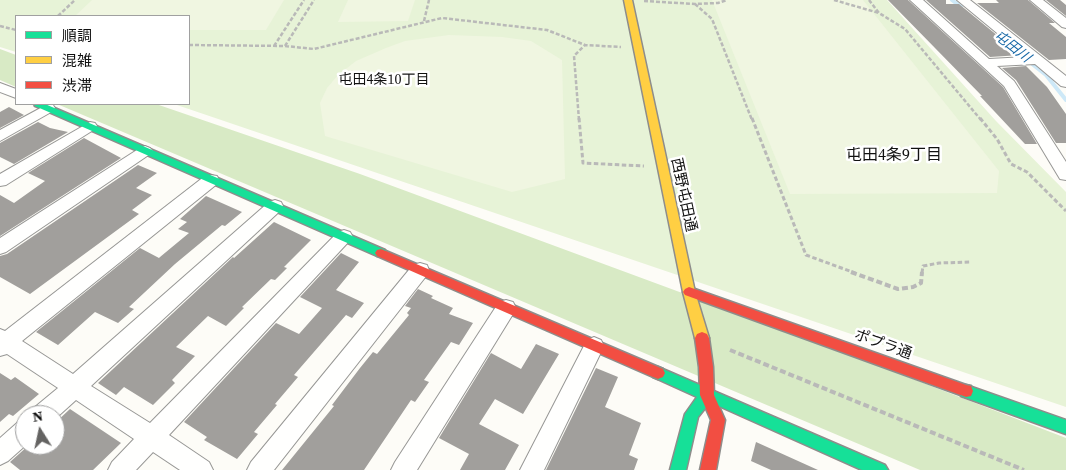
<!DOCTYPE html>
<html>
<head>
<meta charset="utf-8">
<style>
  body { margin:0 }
  #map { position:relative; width:1066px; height:470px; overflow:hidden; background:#fdfcf7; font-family:"Source Serif 4","Noto Sans JP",serif }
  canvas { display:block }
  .legend { position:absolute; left:15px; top:15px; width:175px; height:90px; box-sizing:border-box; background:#fff; border:1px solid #a0a0a0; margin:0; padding:6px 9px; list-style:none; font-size:15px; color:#111 }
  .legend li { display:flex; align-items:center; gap:10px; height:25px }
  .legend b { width:25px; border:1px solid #a0a0a0 }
  .north { position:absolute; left:15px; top:405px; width:50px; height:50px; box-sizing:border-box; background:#fff; border:1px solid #a0a0a0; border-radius:50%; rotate:350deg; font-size:14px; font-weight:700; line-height:20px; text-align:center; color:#111 }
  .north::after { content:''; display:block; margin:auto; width:18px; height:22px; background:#646362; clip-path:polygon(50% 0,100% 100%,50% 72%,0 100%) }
</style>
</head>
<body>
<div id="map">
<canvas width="1066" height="470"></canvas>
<ul class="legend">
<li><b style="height:6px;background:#16e098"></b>順調</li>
<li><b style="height:6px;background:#ffcf43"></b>混雑</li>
<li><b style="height:6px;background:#f24e42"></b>渋滞</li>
</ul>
<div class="north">N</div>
</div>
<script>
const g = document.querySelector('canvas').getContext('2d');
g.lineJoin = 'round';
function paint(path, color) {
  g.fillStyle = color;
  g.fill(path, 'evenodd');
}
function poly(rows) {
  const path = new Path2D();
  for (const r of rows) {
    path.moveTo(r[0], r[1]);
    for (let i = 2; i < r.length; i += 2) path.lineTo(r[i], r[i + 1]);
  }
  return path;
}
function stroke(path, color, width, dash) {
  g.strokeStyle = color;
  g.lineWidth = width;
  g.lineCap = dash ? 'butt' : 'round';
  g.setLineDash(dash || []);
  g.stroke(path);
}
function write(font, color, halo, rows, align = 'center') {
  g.font = font + ' "Source Serif 4","Noto Sans JP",serif';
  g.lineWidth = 5;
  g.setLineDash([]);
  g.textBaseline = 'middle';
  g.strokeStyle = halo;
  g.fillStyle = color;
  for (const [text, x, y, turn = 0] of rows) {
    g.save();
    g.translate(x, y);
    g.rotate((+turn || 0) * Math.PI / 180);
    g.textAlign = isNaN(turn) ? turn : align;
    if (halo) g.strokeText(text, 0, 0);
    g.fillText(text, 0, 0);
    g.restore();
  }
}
paint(poly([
  [0,0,887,0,996,121,1066,192,1066,407,174,104,189,104,189,16,16,16,16,52,0,47]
]), '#e7f3d7');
paint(poly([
  [0,49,16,55,16,87,0,80],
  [57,104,156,104,360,174,861,359,1066,438,1066,470,920,470]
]), '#d8eac5');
paint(poly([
  [92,0,284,0,266,30,189,30,189,16,75,16],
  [348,0,415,0,408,21,338,22],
  [712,0,863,0,999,171,997,193,790,194],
  [449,35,502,37,531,41,562,60,565,179,512,192,325,136,320,103,327,88,338,75,356,61,386,48,405,41]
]), '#f0f6e1');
stroke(poly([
  [952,0,961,7],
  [1007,44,1046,75,1066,100]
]), '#cde8f7', 4);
paint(poly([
  [888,0,908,0,1003,87,1037,144,1025,144,980,96,982,96],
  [926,0,946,0,946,4,959,4,1021,55,990,57],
  [996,0,1028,0,1055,23,1049,23,1066,37,1066,59,1049,60,977,3,999,3],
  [1046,0,1060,0,1066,5,1066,16],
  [1026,66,1047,87,1066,114,1066,143,1056,143,1016,80,1002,68],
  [9,107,24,115,0,128,0,112],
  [38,122,50,128,68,132,14,164,0,157,0,143],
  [84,138,121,158,0,236,0,195,14,203,45,181,28,173],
  [138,165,157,173,136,188,152,195,132,210,139,214,30,294,0,277,0,256,7,254],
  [206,196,242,212,225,226,222,225,175,264,129,307,134,309,118,323,95,312,58,345,36,332,140,248,159,258,160,257,189,233,178,229,187,222,180,219],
  [274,222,311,240,284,267,287,268,275,280,271,279,242,307,244,308,226,326,208,316,176,347,195,356,172,380,175,383,153,405,124,387,116,395,98,383,233,257,234,258],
  [341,253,359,262,336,290,364,303,352,318,346,315,294,375,298,377,275,404,277,405,254,432,258,434,237,459,204,440,207,437,184,422,276,323,299,334,322,308,300,297],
  [418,289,433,296,431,298,453,308,449,314,473,323,459,345,451,342,424,380,429,382,415,402,411,400,364,470,282,470,334,406,332,405,360,368,373,352,377,354,409,315,407,313,411,308,405,306],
  [536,344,559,354,523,414,495,399,479,424,519,445,505,470,460,470,469,454,439,438,491,353,521,369],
  [596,368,618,377,605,407,641,423,629,455,638,459,634,470,546,470],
  [0,373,11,380,15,377,39,394,13,416,9,414,0,422],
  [70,409,121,443,93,470,20,470,10,462,29,445,55,445,55,423],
  [756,442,818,470,771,470,751,461]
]), '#a19f9c');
const street = poly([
  [910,0,923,0,989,59,1026,57,957,0,970,0,1066,76,1066,87,1061,86,1035,64,997,66,1014,81,1066,162,1066,180,1060,179,1004,86,910,0],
  [1030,0,1043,0,1066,18,1066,28,1062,27,1030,0],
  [0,83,16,89,16,98,0,92,0,83],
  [48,104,53,105,55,108,53,111,0,141,0,130,48,104],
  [90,122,95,123,97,126,95,129,6,185,0,186,0,174,90,122],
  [145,146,150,148,153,151,150,154,6,252,0,254,0,238,140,148,145,146],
  [211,175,217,176,219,180,217,184,22,341,73,374,269,202,275,200,281,202,283,206,281,210,91,386,150,423,338,232,344,230,350,232,353,237,169,435,209,462,213,470,180,470,153,452,136,470,108,470,112,462,134,439,76,400,55,419,55,415,32,415,35,407,58,388,7,354,0,356,0,329,5,331,205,176,211,175],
  [420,263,427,265,429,270,427,275,274,470,247,470,251,462,413,265,420,263],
  [506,300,513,302,516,308,513,314,417,470,391,470,395,462,499,302,506,300],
  [594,337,601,340,604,346,544,470,520,470,587,340,594,337],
  [25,420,26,445,8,461,0,465,0,438,17,423,25,420]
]);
const fast = poly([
  [34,104,45,104,385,250,387,253,385,256,377,256,35,106,34,104],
  [658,367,885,465,888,470,862,470,710,402,698,417,686,470,670,470,685,414,697,397,653,377,651,373,653,369,658,367],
  [966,385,1066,420,1066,434,961,396,959,391,961,386,966,385]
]);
const slow = poly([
  [624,0,632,0,695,292,709,338,707,342,702,344,697,342,695,338,683,292,624,0]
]);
const jam = poly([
  [381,249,663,369,665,373,663,377,658,379,653,377,377,256,375,253,377,250,381,249],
  [689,287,966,385,971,386,973,391,971,396,966,397,685,295,683,292,685,289,689,287],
  [702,332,707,334,709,338,713,367,714,395,725,420,716,470,700,470,711,420,700,395,699,367,695,338,697,334,702,332]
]);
stroke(street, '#979795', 2);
stroke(fast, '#8e8d8b', 3);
stroke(slow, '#8e8d8b', 3);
stroke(jam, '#8e8d8b', 3);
stroke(poly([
  [834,0,879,13],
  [869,0,879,13,905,29,981,120],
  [644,1,695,4,718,3,727,0],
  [695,4,712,19,752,120],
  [58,16,75,0],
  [424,21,429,0],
  [0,26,16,30],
  [189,45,285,46,314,49,442,18,547,30,585,45,621,47],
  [274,46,304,0],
  [285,46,314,0],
  [579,120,574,56,585,45]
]), '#b9b9b8', 2.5, [4, 2]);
stroke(poly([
  [579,118,583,163,644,166],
  [752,118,806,255,855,273],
  [980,118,997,139,1011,164,1027,172,1066,211],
  [922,273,923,266,939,263,971,262]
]), '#b9b9b8', 3, [4.5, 2.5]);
stroke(poly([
  [851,272,898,289,913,287,921,283,922,272],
  [730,350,1024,470]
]), '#b9b9b8', 4, [6, 3]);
paint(street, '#fffffe');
paint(fast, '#16e098');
paint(slow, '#ffcf43');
paint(jam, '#f24e42');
write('italic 14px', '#1768a6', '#fff', [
  ["屯田川",1012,47,38]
]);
write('14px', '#111', '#fff', [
  ["屯田4条10丁目",384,80]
]);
write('15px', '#111', '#fff', [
  ["西野屯田通",683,195,78],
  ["ポプラ通",883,345,20]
]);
write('16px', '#111', '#fff', [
  ["屯田4条9丁目",894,156]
]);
</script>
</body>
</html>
